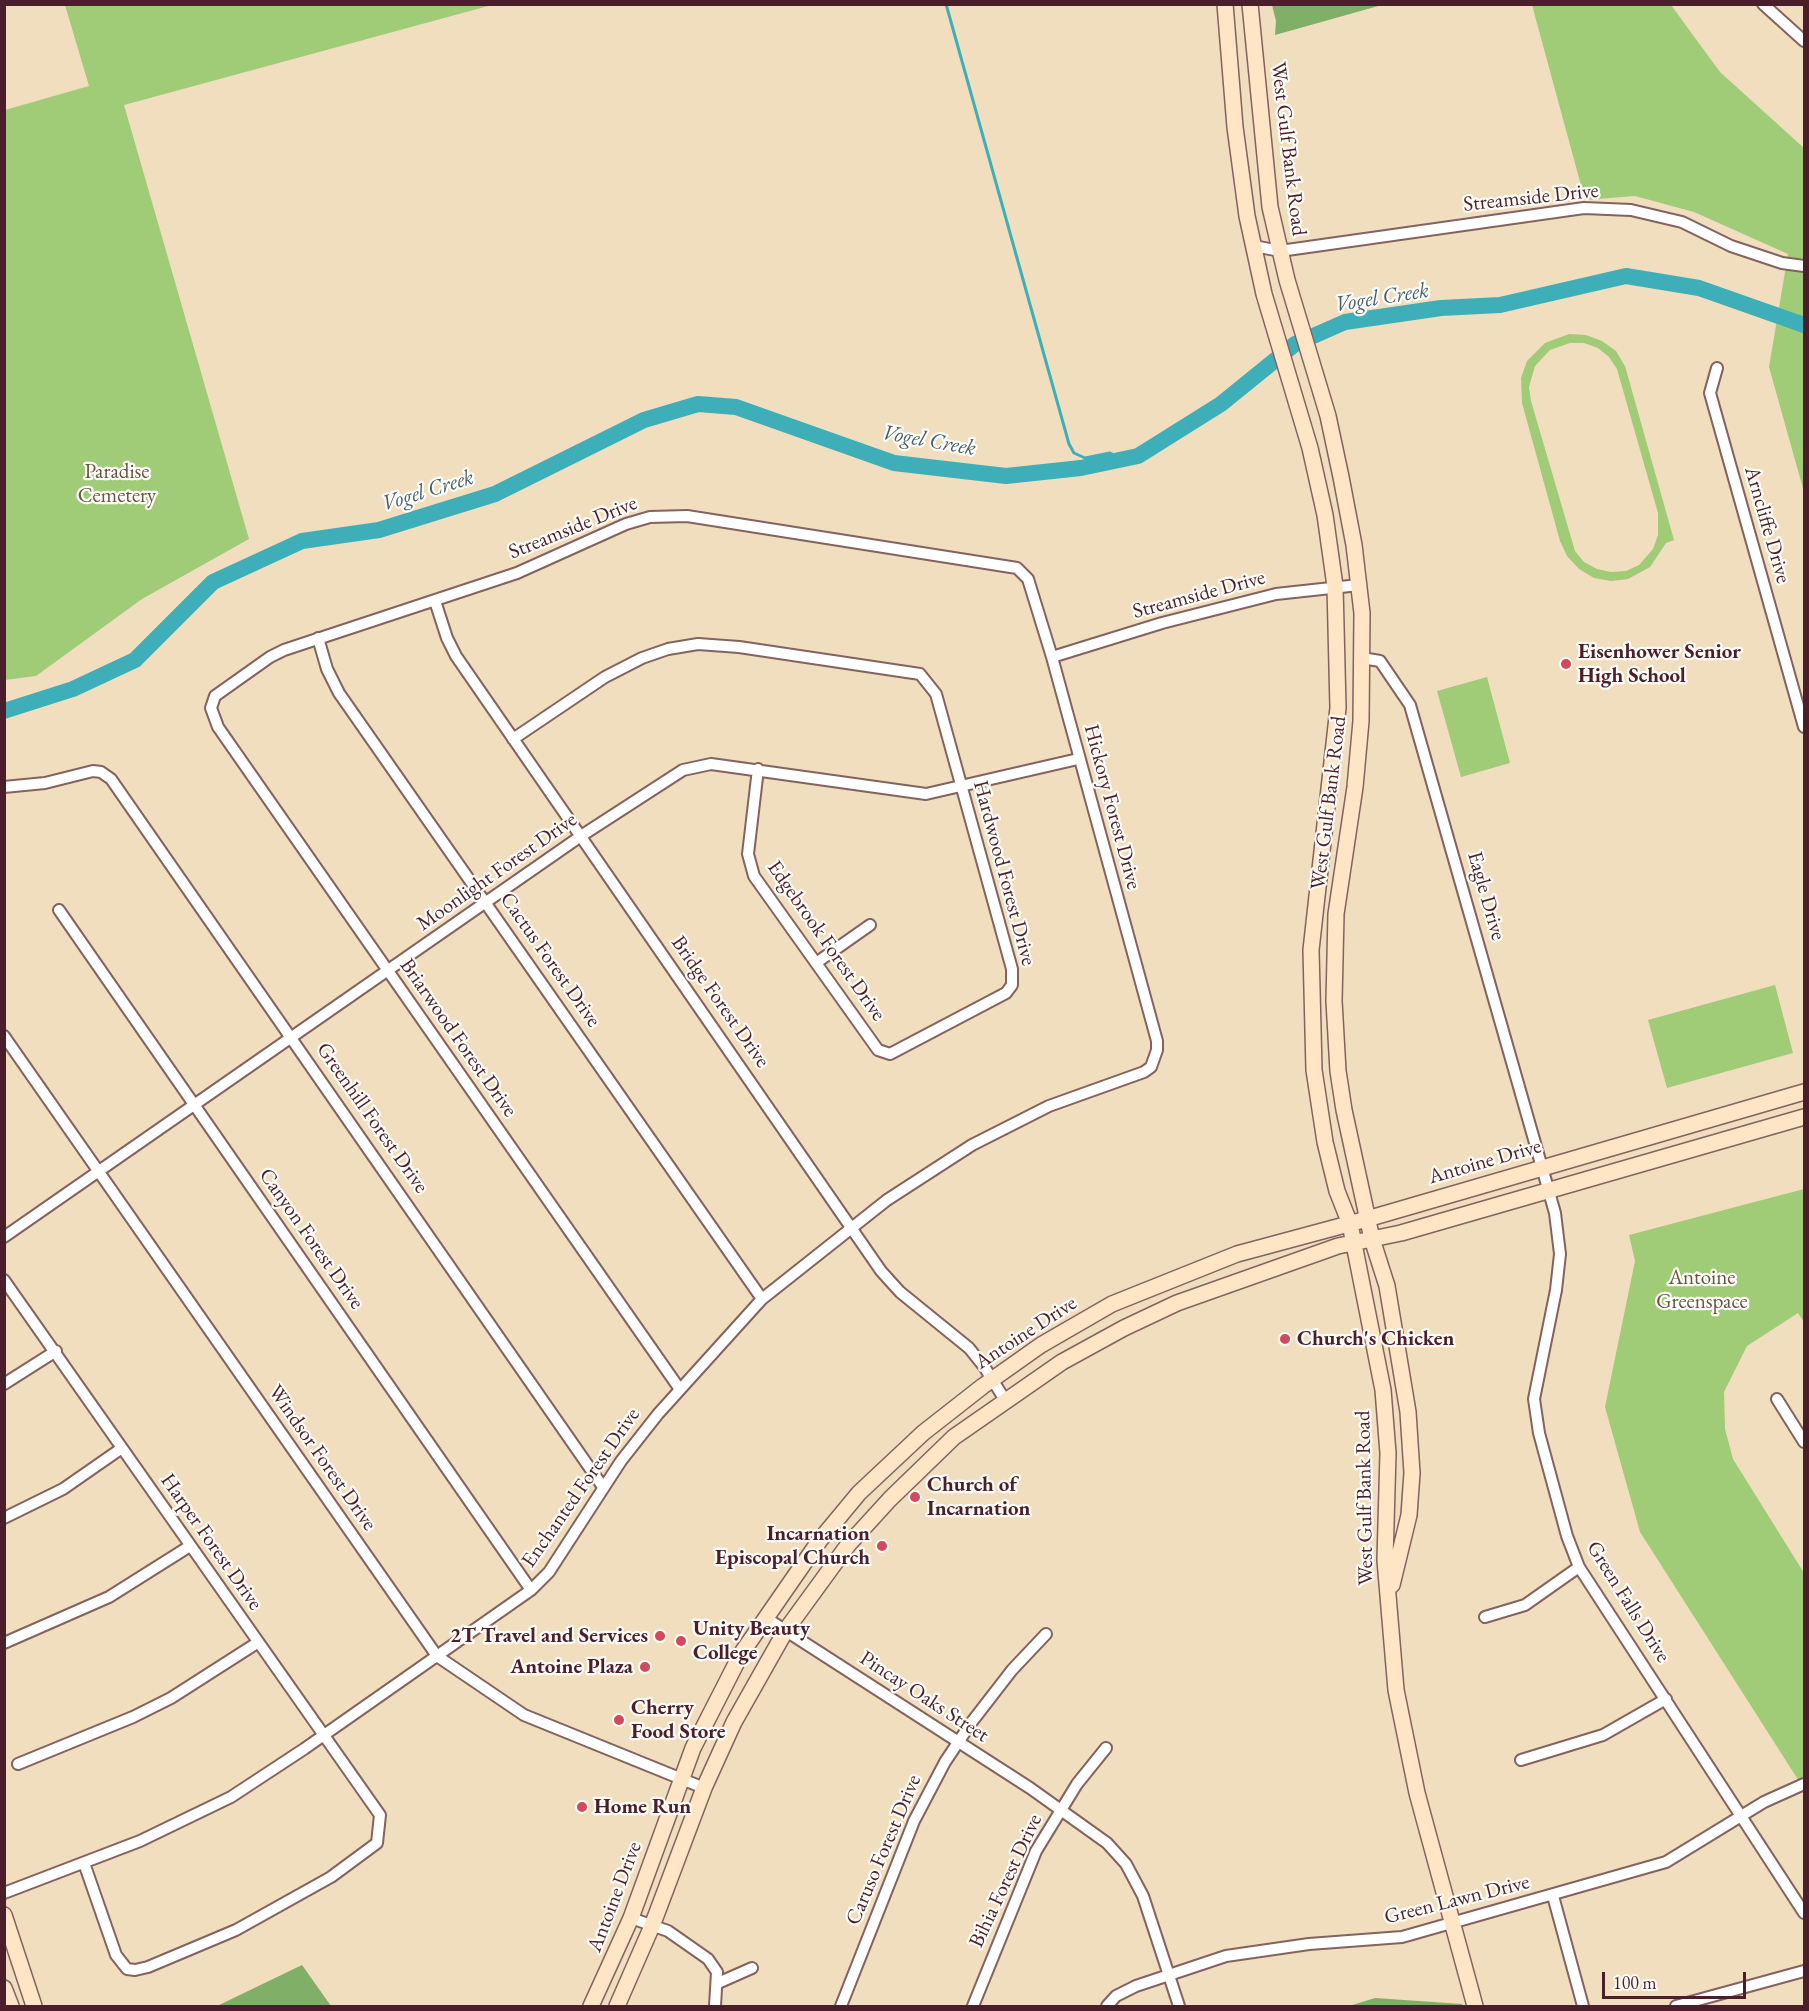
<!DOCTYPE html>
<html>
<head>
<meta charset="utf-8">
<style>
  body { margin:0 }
  #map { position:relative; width:1809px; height:2011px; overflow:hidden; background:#f1debf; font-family:"EB Garamond",serif }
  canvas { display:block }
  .frame { position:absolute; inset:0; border:6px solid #4a1f2b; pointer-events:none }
  .scale { position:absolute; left:1602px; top:1972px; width:144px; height:27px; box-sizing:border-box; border:3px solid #4a1f2b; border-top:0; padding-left:8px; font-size:18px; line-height:21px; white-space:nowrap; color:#4a1f2b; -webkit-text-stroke:4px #fdfcf7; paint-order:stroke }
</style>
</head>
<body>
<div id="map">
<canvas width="1809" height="2011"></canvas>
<div class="frame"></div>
<div class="scale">100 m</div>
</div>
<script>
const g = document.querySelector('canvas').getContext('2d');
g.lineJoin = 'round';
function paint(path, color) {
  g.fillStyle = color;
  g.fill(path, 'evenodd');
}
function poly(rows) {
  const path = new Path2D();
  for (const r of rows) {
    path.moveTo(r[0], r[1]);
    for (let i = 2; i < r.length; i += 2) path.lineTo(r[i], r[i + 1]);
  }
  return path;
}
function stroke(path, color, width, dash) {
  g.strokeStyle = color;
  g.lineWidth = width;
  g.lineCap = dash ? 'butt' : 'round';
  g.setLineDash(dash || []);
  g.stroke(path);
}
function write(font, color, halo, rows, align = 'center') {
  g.font = font + ' "EB Garamond",serif';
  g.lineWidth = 4.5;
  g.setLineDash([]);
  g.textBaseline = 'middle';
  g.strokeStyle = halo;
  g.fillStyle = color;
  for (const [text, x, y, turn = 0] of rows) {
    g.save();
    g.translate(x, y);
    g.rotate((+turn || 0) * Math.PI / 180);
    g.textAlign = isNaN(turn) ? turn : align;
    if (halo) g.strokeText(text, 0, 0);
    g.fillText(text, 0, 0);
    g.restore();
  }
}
paint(poly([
  [65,5,492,5,124,105,249,539,142,599,36,676,5,680,5,110,89,86],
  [1532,5,1671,5,1720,72,1804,148,1804,492,1769,367,1788,254,1694,212,1635,196,1585,200],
  [1569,334,1586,335,1602,341,1616,351,1625,366,1674,540,1666,543,1650,567,1628,579,1611,581,1594,578,1579,569,1567,556,1560,541,1522,403,1521,378,1527,361,1545,343],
  [1570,343,1584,343,1598,348,1609,357,1617,369,1658,513,1658,535,1653,549,1639,565,1626,571,1611,572,1597,569,1584,562,1575,551,1531,401,1529,387,1535,366,1550,350],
  [1487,677,1510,763,1461,777,1437,691],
  [1775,985,1793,1053,1667,1088,1648,1020],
  [1804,1189,1804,1322,1798,1313,1747,1346,1724,1392,1725,1429,1733,1459,1804,1573,1804,1789,1640,1532,1605,1407,1635,1261,1629,1235]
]), '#a0cb77');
paint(poly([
  [1272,5,1272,4,1382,5,1275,35,1276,21],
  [302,1965,331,2006,217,2006],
  [1375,1998,1462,2004,1463,2006,1349,2006]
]), '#80af68');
stroke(poly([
  [946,4,1069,444,1074,453,1085,458,1110,453,1123,459]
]), '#3eafb9', 3);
stroke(poly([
  [4,711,73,689,135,660,213,582,302,541,379,530,495,494,644,420,698,404,736,407,894,463,1006,476,1081,468,1138,456,1221,404,1295,344,1345,322,1441,308,1500,305,1626,276,1699,288,1804,325]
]), '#3eafb9', 16);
const street = poly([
  [1763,4,1804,41],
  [1254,246,1280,251,1584,208,1631,210,1682,222,1731,246,1782,263,1804,266],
  [1717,368,1710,393,1804,727],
  [435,601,447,638,456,656,881,1271,900,1292,969,1348,985,1368,1005,1400],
  [318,638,327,669,339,693,762,1299],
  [1052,657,1162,623,1276,594,1359,585],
  [1362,658,1380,661,1410,705,1555,1213,1560,1254,1556,1290,1534,1399,1539,1433,1567,1536,1579,1567,1804,1913],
  [513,739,605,677,642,658,668,649,698,644,739,647,920,674,936,694,1012,969,1012,985,1006,993,890,1054,878,1050,754,876,748,854,758,769],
  [4,787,45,783,93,771,101,772,111,779,603,1487],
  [59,910,531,1590],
  [816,963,870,925],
  [4,1036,437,1656,524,1715,704,1788],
  [4,1237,581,836,683,770,711,764,926,794,1078,759],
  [4,1280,380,1815,377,1843,331,1877,236,1930,148,1967,135,1970,127,1969,116,1955,84,1863],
  [4,1384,56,1351],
  [1777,1399,1804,1442],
  [4,1518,63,1489,122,1448],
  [1485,1617,1525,1605,1579,1567],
  [766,1618,1030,1788,1107,1843,1126,1864,1143,1896,1179,2006],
  [4,1643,109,1597,190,1546],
  [1521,1760,1603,1735,1666,1699],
  [18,1764,133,1717,171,1698,257,1643],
  [4,1893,140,1841,231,1797,304,1749,531,1590,549,1572,621,1461,658,1414,762,1299,887,1200,972,1145,1049,1106,1144,1072,1151,1067,1157,1050,1157,1041,1052,657,1028,579,1017,568,687,516,650,517,626,524,517,573,284,650,270,657,215,696,211,708,218,727,679,1388],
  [1553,1896,1583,2006],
  [631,1918,668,1931,708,1959,717,1972,715,2006],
  [718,1983,752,1968],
  [841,2006,914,1821,945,1762,971,1723,1012,1670,1046,1634],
  [973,2006,1036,1851,1077,1784,1106,1748],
  [1107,2006,1116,1996,1136,1986,1226,1956,1309,1944,1402,1937,1666,1862,1764,1802,1804,1784],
  [1676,2006,1804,1971]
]);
const secondary = poly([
  [1225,4,1235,127,1247,216,1264,294,1310,448,1325,515,1335,586,1338,708,1311,950,1314,1070,1325,1142,1337,1191,1350,1224,1383,1390,1388,1453,1385,1560,1396,1690,1417,1793,1475,2006],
  [1250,4,1270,207,1287,280,1328,416,1341,477,1354,545,1362,613,1361,721,1355,787,1336,914,1334,1001,1338,1071,1344,1110,1372,1239,1387,1286,1408,1412,1412,1473,1409,1515,1392,1585],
  [4,1915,34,2006],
  [4,1988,11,2006],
  [591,2006,631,1918,693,1748,741,1654,820,1540,859,1493,923,1433,983,1386,1041,1345,1112,1304,1237,1254,1367,1219,1804,1092],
  [617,2006,652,1926,704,1788,734,1722,786,1630,848,1545,890,1499,954,1437,1062,1362,1124,1328,1177,1303,1338,1246,1401,1233,1804,1117]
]);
stroke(street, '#84625f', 14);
stroke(secondary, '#84625f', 18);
stroke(street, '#fff', 10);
stroke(secondary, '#fde5c5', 15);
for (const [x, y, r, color] of [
  [1566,664,6,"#d1495b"],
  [1285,1339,6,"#d1495b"],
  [915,1497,6,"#d1495b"],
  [882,1546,6,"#d1495b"],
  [660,1636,6,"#d1495b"],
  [681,1641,6,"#d1495b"],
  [645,1667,6,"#d1495b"],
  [619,1720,6,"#d1495b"],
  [582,1807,6,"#d1495b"]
]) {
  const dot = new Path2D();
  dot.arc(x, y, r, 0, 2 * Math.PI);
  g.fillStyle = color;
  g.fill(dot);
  stroke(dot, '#fdfcf7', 2);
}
write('21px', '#4a1f2b', '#fdfcf7', [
  ["West Gulf Bank Road",1288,149,83],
  ["Streamside Drive",1531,198,-6],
  ["Arncliffe Drive",1767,525,74],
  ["Streamside Drive",573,528,-22],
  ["Streamside Drive",1199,595,-15],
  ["West Gulf Bank Road",1329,803,-83],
  ["Hickory Forest Drive",1112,807,75],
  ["Moonlight Forest Drive",497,872,-35],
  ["Hardwood Forest Drive",1004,873,75],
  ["Eagle Drive",1486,896,74],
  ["Edgebrook Forest Drive",826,941,55],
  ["Cactus Forest Drive",550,960,55],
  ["Bridge Forest Drive",720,1002,55],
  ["Briarwood Forest Drive",458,1038,55],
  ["Greenhill Forest Drive",372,1118,55],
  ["Antoine Drive",1485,1162,-16],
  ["Canyon Forest Drive",311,1239,55],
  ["Antoine Drive",1026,1333,-33],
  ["Windsor Forest Drive",322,1458,55],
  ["Enchanted Forest Drive",581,1488,-55],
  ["West Gulf Bank Road",1365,1498,-91],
  ["Harper Forest Drive",211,1542,55],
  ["Green Falls Drive",1628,1602,58],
  ["Pincay Oaks Street",924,1697,33],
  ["Caruso Forest Drive",884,1850,-67],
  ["Bihia Forest Drive",1006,1881,-65],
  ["Antoine Drive",615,1897,-69],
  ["Green Lawn Drive",1457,1900,-14]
]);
write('21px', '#645342', '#fdfcf7', [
  ["Paradise",117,472],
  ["Cemetery",117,496],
  ["Antoine",1702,1278],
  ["Greenspace",1702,1302]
]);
write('bold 21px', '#4a1f2b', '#fdfcf7', [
  ["Eisenhower Senior",1578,652],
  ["High School",1578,676],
  ["Church's Chicken",1297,1339],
  ["Church of",927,1485],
  ["Incarnation",927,1509],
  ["Incarnation",870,1534,"right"],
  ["Episcopal Church",870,1558,"right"],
  ["Unity Beauty",693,1629],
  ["College",693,1653],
  ["2T Travel and Services",648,1636,"right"],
  ["Antoine Plaza",633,1667,"right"],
  ["Cherry",631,1708],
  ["Food Store",631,1732],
  ["Home Run",594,1807]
], 'left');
write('italic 22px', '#45606b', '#fdfcf7', [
  ["Vogel Creek",1382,298,-9],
  ["Vogel Creek",929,441,10],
  ["Vogel Creek",428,491,-17]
]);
</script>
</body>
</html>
